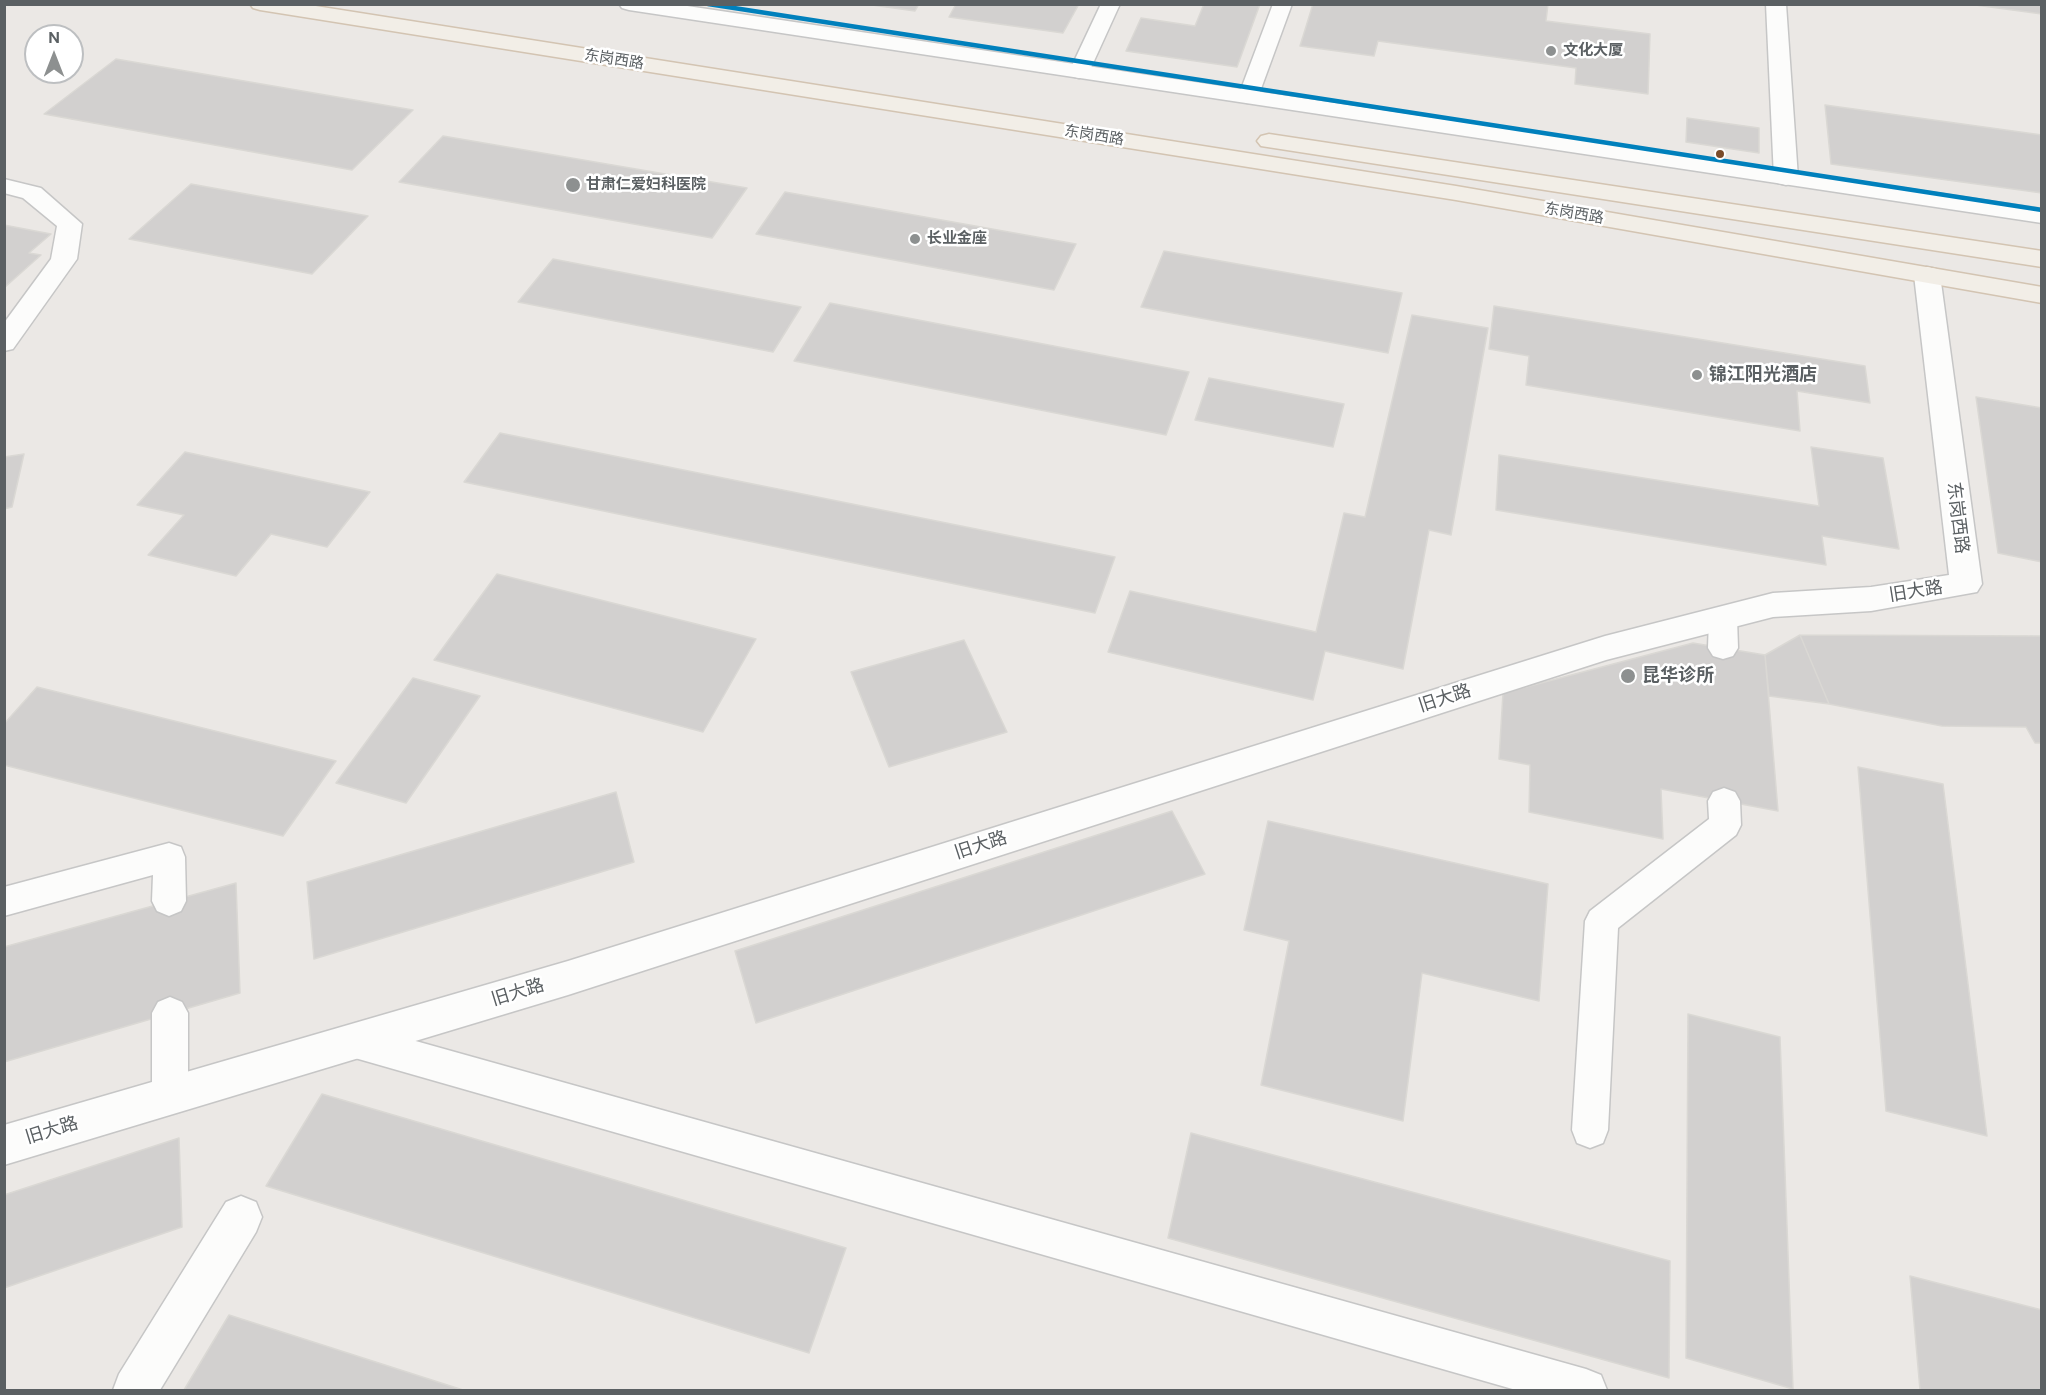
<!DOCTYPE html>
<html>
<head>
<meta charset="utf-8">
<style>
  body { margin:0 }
  #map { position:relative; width:2046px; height:1395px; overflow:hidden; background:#ebe8e5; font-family:"DM Sans",sans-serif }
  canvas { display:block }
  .frame { position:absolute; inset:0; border:6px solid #5b6063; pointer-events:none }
  .north { position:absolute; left:24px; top:24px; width:60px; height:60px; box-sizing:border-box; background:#fff; border:2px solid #bdbfc1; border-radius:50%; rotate:0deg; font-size:16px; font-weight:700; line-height:24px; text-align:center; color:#5b6063 }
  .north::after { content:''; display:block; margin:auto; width:21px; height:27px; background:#8d9090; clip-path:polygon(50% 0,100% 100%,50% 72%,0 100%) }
</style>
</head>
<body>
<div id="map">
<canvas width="2046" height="1395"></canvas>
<div class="frame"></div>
<div class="north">N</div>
</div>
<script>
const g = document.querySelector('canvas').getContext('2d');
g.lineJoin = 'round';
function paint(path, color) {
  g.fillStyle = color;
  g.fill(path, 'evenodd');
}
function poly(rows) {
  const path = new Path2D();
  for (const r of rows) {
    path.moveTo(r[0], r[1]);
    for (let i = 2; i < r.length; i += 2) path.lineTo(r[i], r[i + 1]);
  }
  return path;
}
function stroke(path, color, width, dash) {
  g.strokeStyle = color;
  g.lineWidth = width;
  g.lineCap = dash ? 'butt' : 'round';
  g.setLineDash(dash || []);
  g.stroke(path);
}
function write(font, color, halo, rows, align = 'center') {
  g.font = font + ' "DM Sans","Noto Sans SC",sans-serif';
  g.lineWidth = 5;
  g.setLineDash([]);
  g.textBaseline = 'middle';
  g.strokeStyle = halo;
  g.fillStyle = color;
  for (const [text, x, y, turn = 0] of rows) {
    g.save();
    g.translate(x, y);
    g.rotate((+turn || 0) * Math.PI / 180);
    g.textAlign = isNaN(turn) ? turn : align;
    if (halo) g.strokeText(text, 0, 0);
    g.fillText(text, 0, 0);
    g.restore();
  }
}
const building = poly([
  [865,4,919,4,915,11,865,4],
  [956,4,1079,4,1063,33,949,17,956,4],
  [1204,4,1260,4,1237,67,1126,51,1141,18,1195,26,1204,4],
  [1313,4,1548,4,1546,21,1650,34,1648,94,1575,84,1576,68,1378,41,1374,56,1300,46,1313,4],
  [1968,4,2042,4,2042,14,1968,4],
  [116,59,413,110,352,170,44,114,116,59],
  [1825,105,2042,135,2042,193,1831,164,1825,105],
  [1687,118,1759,128,1759,153,1686,142,1687,118],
  [443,136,747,188,712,238,399,182,443,136],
  [191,184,368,216,312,274,129,239,191,184],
  [785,192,1076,244,1054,290,756,234,785,192],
  [4,225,51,234,29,253,41,255,4,288,4,225],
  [1164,251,1402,293,1388,353,1141,307,1164,251],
  [553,259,801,307,773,352,518,302,553,259],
  [830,303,1189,372,1166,435,794,361,830,303],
  [1494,306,1865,366,1870,403,1797,391,1800,431,1526,385,1529,356,1489,349,1494,306],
  [1412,315,1488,328,1451,535,1429,530,1403,669,1325,651,1313,700,1108,652,1130,591,1316,632,1344,513,1365,517,1412,315],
  [1209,378,1344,404,1333,447,1195,420,1209,378],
  [1976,397,2042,408,2042,562,1998,553,1976,397],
  [500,433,1115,557,1095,613,464,482,500,433],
  [1811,447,1883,458,1899,549,1822,536,1826,565,1496,510,1499,455,1819,506,1811,447],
  [185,452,370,492,327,547,271,534,236,576,148,555,184,515,137,505,185,452],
  [24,454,12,507,4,509,4,457,24,454],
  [497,574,756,639,703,732,434,660,497,574],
  [1800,635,2042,636,2042,743,2035,743,2026,727,1942,726,1829,704,1800,635],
  [1800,635,1829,704,1769,696,1765,655,1800,635],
  [964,640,1007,732,889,767,851,672,964,640],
  [1693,643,1765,655,1778,811,1661,789,1663,839,1529,812,1530,765,1499,759,1503,693,1693,643],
  [413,678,480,696,406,803,336,783,413,678],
  [37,687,336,761,283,836,4,765,4,724,37,687],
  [1858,767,1943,784,1987,1136,1886,1111,1858,767],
  [616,792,634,862,314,959,307,882,616,792],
  [1172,811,1205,874,756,1023,735,951,1172,811],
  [1268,821,1548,884,1539,1001,1422,973,1403,1121,1261,1085,1289,941,1244,930,1268,821],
  [236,883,240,993,4,1062,4,947,236,883],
  [1688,1014,1780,1037,1793,1389,1686,1358,1688,1014],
  [322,1094,846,1248,809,1353,266,1186,322,1094],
  [1191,1133,1670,1261,1669,1378,1168,1238,1191,1133],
  [179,1138,182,1227,4,1288,4,1195,179,1138],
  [1910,1276,2042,1310,2042,1390,1920,1390,1910,1276],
  [229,1315,463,1390,184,1390,229,1315]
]);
paint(building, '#d2d0cf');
stroke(building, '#dad8d4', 1.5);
const lane = poly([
  [1101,4,1120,4,1089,72,1086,76,1079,78,1072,76,1069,72,1101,4],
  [1273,4,1292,4,1258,97,1255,101,1248,103,1241,101,1238,97,1273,4],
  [1723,607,1733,610,1737,618,1738,648,1733,656,1723,659,1713,656,1708,648,1709,618,1713,610,1723,607],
  [1724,788,1735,792,1740,801,1741,825,1736,835,1618,928,1608,1130,1603,1143,1590,1148,1577,1143,1572,1130,1585,921,1590,911,1709,819,1708,801,1713,792,1724,788],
  [169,843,181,847,185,857,186,901,181,911,169,916,157,911,152,901,153,875,4,916,4,887,169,843],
  [170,997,182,1002,188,1013,188,1096,183,1108,170,1113,157,1108,152,1096,152,1013,158,1002,170,997],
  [355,1024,1586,1369,1601,1375,1607,1390,1516,1390,355,1058,342,1053,337,1041,342,1029,355,1024]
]);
const street = poly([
  [1766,4,1786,4,1798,178,1794,183,1786,185,1778,183,1774,178,1766,4],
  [4,179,41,188,82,224,77,259,13,349,4,351,4,323,51,259,57,226,23,198,4,193,4,179],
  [1927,267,1936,269,1940,275,1982,584,1977,592,1871,611,1773,617,1606,660,568,995,4,1165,4,1125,568,961,1605,636,1773,593,1871,587,1949,575,1914,275,1918,269,1927,267],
  [241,1196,256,1202,262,1217,256,1232,160,1390,113,1390,119,1374,226,1202,241,1196]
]);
const secondary = poly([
  [619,4,674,4,2042,209,2042,223,629,10,622,8,619,4]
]);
const primary = poly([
  [250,4,303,4,1456,186,2042,287,2042,303,1456,200,260,10,253,8,250,4],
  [1269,134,2042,251,2042,267,1261,146,1257,141,1261,136,1269,134]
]);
stroke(lane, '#c6c6c6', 3);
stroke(street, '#c6c6c6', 3);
stroke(secondary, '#c6c6c6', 3);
stroke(primary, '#d3c4b2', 3);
paint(lane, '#fcfcfb');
paint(street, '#fcfcfb');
paint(secondary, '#fcfcfb');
paint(primary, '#f2eee7');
stroke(poly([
  [708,4,2042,210]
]), '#0080bc', 4.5);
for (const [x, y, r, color] of [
  [1551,51,6,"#8d9090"],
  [1720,154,5,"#7a4b2a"],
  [573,185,8,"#8d9090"],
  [915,239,6,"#8d9090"],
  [1697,375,6,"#8d9090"],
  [1628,676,8,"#8d9090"]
]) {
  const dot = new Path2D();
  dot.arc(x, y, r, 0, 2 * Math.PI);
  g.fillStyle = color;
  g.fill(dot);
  stroke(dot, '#fff', 2);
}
write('bold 15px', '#5b6063', '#fff', [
  ["文化大厦",1563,51],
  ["甘肃仁爱妇科医院",586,185],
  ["长业金座",927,239]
], 'left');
write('15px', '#5b6063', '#fff', [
  ["东岗西路",614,60,9],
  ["东岗西路",1094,136,9],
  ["东岗西路",1574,214,10]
]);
write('bold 18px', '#5b6063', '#fff', [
  ["锦江阳光酒店",1709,375],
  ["昆华诊所",1642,676]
], 'left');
write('18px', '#5b6063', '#fff', [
  ["东岗西路",1957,518,83],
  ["旧大路",1916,592,-9],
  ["旧大路",1445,699,-18],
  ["旧大路",981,846,-18],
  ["旧大路",518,993,-17],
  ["旧大路",52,1131,-17]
]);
</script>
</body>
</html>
